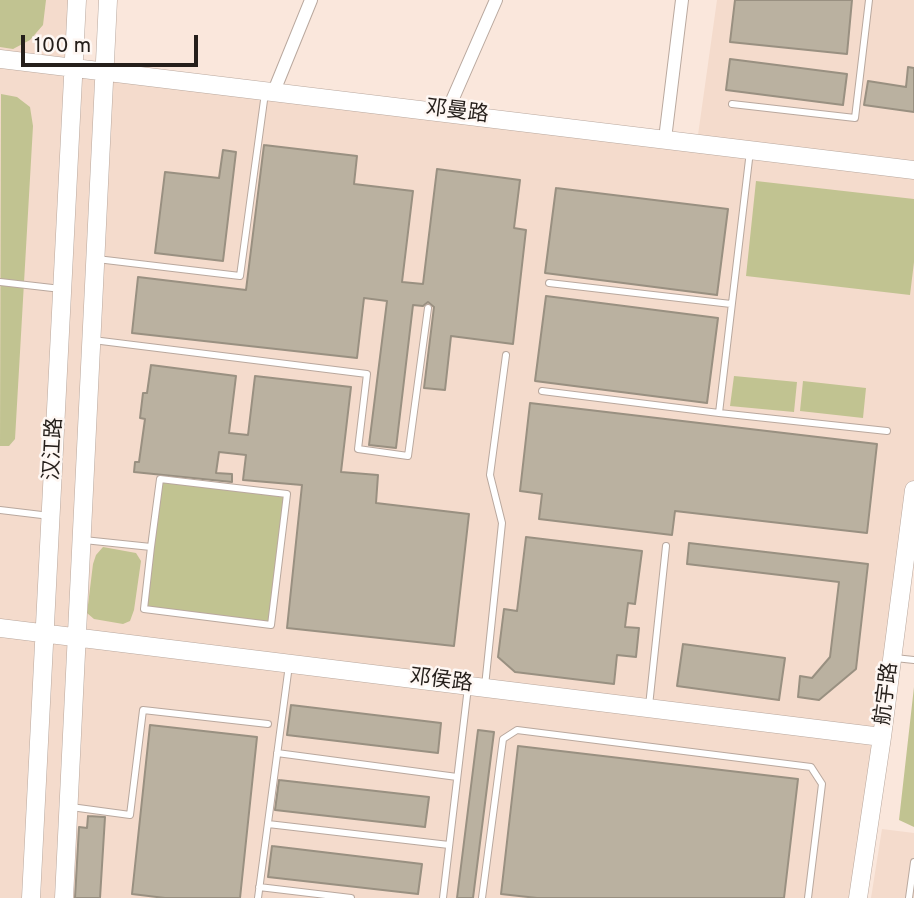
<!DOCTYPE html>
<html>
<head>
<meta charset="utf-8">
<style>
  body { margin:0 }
  #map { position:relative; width:914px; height:898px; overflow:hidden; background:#fae7dc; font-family:Overpass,sans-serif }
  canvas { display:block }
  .scale { position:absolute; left:21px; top:35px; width:177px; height:32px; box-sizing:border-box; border:4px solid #251f1b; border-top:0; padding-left:9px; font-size:21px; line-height:24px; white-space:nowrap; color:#251f1b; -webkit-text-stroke:5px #fef7f3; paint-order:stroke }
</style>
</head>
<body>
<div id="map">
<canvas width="914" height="898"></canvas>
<div class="scale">100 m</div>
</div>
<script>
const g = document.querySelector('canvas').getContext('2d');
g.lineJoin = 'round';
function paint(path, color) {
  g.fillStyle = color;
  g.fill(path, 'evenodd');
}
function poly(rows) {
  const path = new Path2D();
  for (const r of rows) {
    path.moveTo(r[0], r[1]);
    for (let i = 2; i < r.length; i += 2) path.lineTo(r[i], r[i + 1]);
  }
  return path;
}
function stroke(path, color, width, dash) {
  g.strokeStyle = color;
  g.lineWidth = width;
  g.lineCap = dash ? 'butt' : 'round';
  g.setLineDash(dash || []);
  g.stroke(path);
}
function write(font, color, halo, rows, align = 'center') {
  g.font = font + ' Overpass,"Noto Sans SC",sans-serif';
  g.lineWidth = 5;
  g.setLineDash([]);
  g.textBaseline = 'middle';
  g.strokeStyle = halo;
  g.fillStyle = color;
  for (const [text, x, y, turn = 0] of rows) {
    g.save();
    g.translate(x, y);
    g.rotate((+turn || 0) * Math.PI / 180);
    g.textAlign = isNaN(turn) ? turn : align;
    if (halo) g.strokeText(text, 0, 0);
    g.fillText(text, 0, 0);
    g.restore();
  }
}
paint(poly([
  [0,0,77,0,74,66,697,142,717,0,914,0,914,489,858,898,0,898],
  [882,829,914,833,914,898,871,898]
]), '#f4dbcc');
paint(poly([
  [0,0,46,0,43,25,30,40,13,49,0,47],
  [1,94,17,97,30,107,33,126,15,439,9,446,0,446],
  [756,181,914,199,914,262,910,295,746,276],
  [734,376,797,382,794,412,730,406],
  [803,381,866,388,863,418,800,411],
  [160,479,287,494,271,625,144,609],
  [103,547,136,553,141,561,134,610,130,621,123,624,94,619,87,613,93,564,96,555],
  [914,687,914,827,899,820]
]), '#c1c391');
const building = poly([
  [735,0,852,0,847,54,730,42,735,0],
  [730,59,847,74,843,105,726,90,730,59],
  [908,67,914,68,914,112,864,105,868,81,906,87,908,67],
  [264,145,357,156,354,184,413,191,402,282,423,284,437,169,520,180,514,228,526,230,513,344,451,336,445,390,424,388,434,307,428,302,423,306,413,305,396,448,369,445,387,301,364,298,357,358,132,333,138,277,246,290,264,145],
  [223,150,236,152,223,261,155,253,165,172,219,178,223,150],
  [556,188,728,209,717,295,545,273,556,188],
  [546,296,718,318,707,403,535,381,546,296],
  [151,365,236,376,229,433,248,435,255,376,351,387,341,472,378,475,376,503,469,514,454,646,287,628,302,485,243,480,246,455,219,452,216,473,232,474,232,482,134,472,135,462,139,462,145,419,140,418,143,393,147,393,151,365],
  [530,403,877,444,867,533,675,511,672,535,539,519,542,494,520,491,530,403],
  [526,537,642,551,635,604,628,603,625,627,639,628,636,657,617,655,614,684,515,672,498,657,504,609,517,611,526,537],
  [689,543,868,564,856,669,819,700,798,697,800,676,812,678,830,657,839,582,687,564,689,543],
  [683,644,785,658,779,700,677,686,683,644],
  [291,705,441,723,438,753,287,735,291,705],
  [150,725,257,737,240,898,165,898,132,894,150,725],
  [478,730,494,732,473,898,457,898,478,730],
  [518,746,798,779,784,898,537,898,501,894,518,746],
  [279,780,429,797,425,827,275,810,279,780],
  [88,816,105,817,100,898,75,898,79,827,87,828,88,816],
  [272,846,422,864,418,894,268,877,272,846]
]);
paint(building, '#bab1a0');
stroke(building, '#999081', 2);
const lane = poly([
  [732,104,855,118,869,0],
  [97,259,240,276,265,93],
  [0,282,61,289],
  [549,283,731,304],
  [93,340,367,374,358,449,408,456,428,308],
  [542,391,719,413,750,151],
  [719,413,887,431],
  [0,510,50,516],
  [84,540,151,547,144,609,271,625,287,494,160,479,151,547],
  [895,658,914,660],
  [485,686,502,523,490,475,506,355],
  [649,706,666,546],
  [277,753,457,777],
  [71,807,130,815,143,710,268,724],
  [268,824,449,845],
  [259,887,351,898],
  [258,898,289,665],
  [443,898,468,687],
  [482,898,503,739,517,730,811,767,822,784,808,898],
  [909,898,914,862]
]);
const street = poly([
  [274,91,311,0],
  [447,112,496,0],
  [665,139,682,0]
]);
const secondary = poly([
  [0,59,914,170],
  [0,628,882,737],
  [31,898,77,0],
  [64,898,108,0],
  [858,898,882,737,914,490]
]);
stroke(lane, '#b9a89e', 8);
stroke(street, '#b9a89e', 14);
stroke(secondary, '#b9a89e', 19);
stroke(lane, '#fff', 6);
stroke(street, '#fff', 12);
stroke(secondary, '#fff', 18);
write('21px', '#251f1b', '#fef7f3', [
  ["邓曼路",457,113,7],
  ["汉江路",55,449,-87],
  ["邓侯路",441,682,7],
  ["航宇路",888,694,-83]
]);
</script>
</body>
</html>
